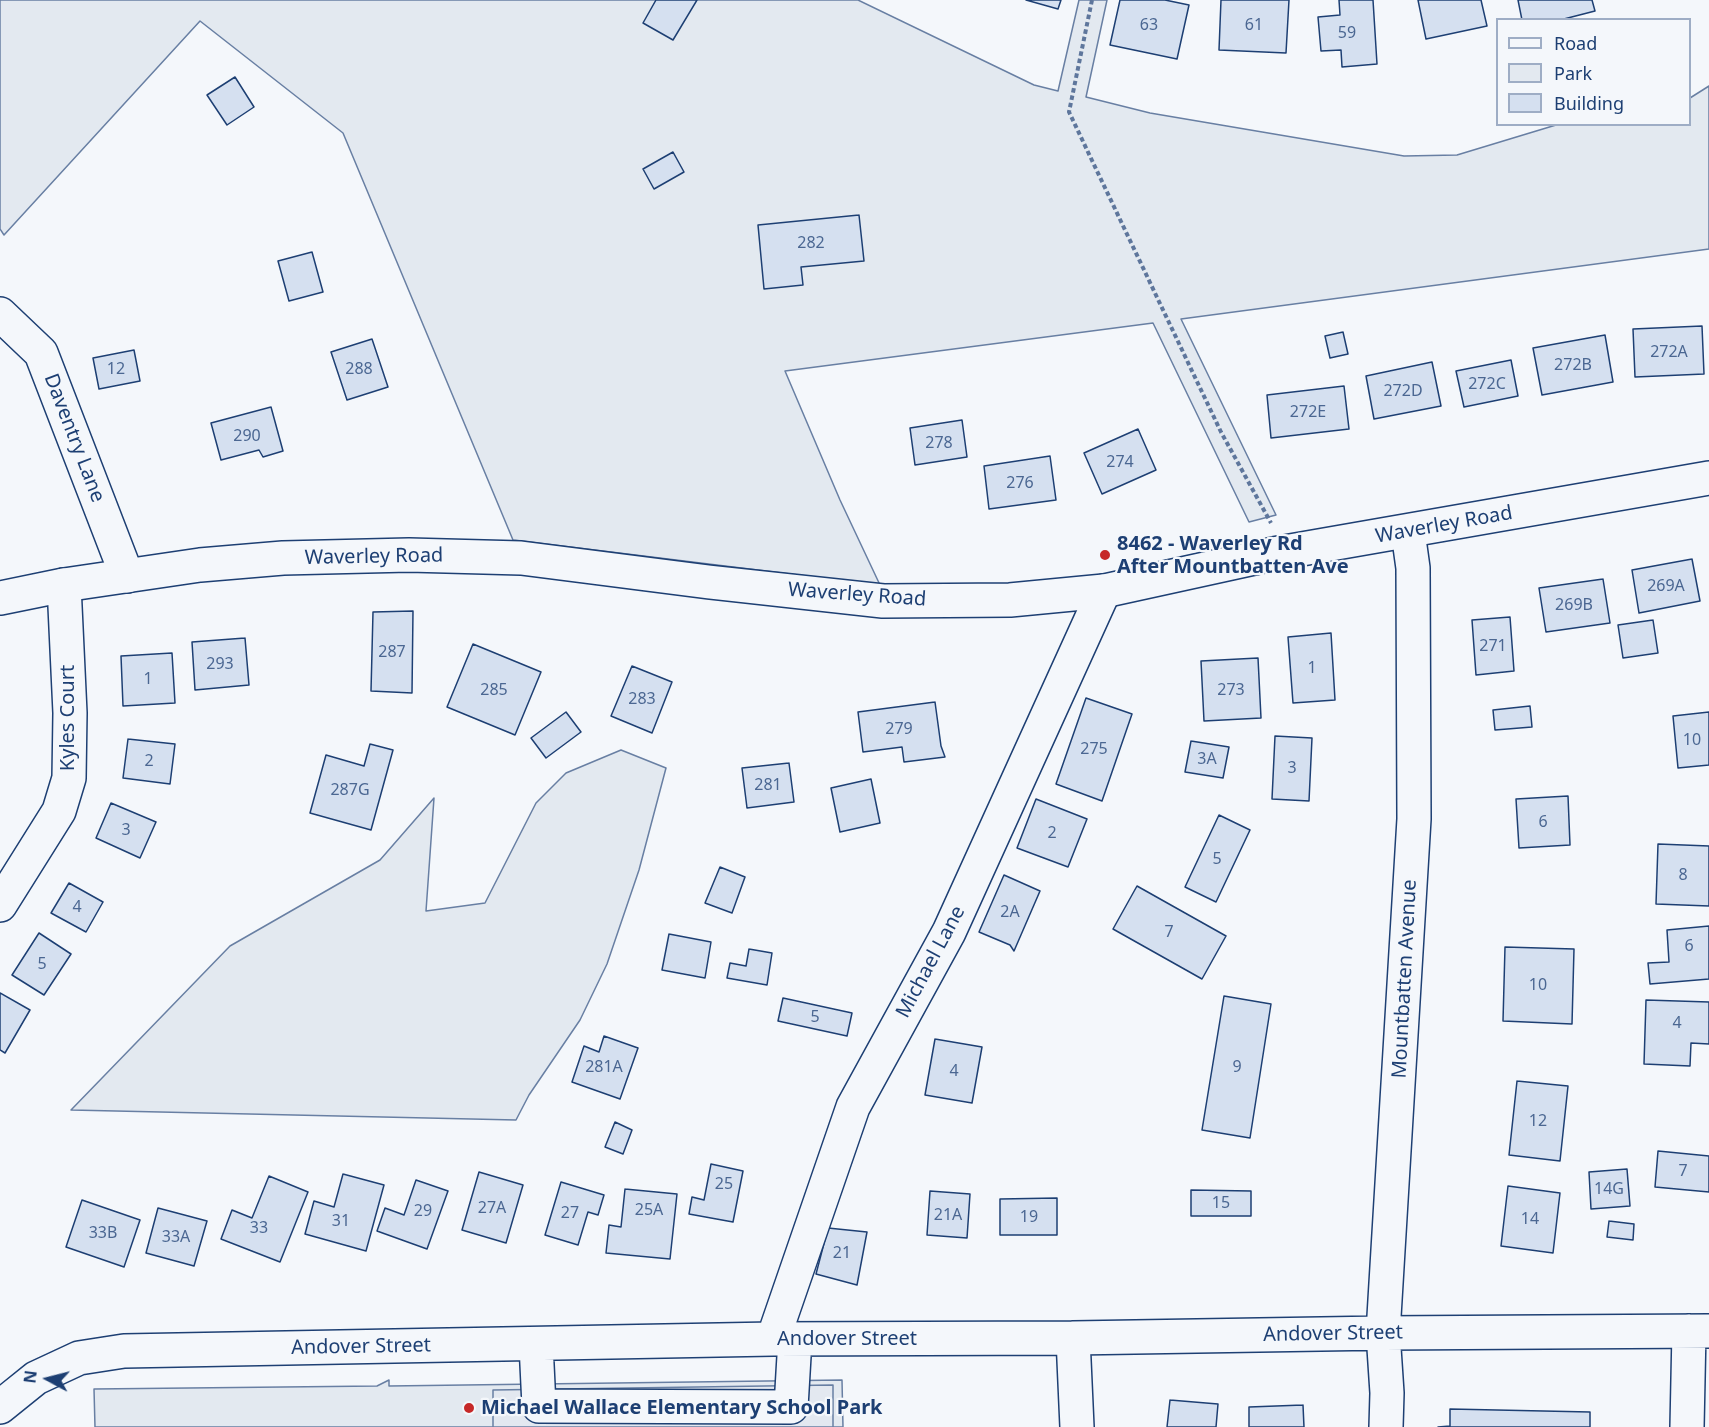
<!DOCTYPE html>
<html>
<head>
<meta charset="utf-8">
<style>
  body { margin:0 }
  #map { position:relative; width:1709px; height:1427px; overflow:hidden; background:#f4f7fb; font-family:"Noto Sans",sans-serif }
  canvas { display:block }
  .legend { position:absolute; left:1496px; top:18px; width:195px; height:108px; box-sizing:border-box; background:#f4f7fb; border:2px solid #9eadc5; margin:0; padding:8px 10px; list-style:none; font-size:18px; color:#1d3f73 }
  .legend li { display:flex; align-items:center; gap:12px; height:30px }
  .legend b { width:30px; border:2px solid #9eadc5 }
  .north { position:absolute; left:18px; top:1349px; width:60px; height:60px; -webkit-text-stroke:4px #f4f7fb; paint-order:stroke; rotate:277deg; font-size:16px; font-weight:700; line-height:24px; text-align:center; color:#1d3f73 }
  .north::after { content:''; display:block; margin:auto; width:21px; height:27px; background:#1d3f73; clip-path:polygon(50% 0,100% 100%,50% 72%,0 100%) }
</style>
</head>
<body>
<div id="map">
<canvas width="1709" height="1427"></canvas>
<ul class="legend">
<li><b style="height:8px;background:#f4f7fb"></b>Road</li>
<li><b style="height:16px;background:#e3e9f0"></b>Park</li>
<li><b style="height:16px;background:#d5e0f0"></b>Building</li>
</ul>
<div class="north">N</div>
</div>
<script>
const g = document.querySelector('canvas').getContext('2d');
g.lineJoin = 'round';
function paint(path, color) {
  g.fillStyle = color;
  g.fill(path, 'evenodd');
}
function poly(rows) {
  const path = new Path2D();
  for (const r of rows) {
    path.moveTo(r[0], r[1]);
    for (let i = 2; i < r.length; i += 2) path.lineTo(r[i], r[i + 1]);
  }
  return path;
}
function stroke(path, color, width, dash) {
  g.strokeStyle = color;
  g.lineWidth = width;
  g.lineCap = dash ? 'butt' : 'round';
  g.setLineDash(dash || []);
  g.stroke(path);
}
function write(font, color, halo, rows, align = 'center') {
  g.font = font + ' "Noto Sans",sans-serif';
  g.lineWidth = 4.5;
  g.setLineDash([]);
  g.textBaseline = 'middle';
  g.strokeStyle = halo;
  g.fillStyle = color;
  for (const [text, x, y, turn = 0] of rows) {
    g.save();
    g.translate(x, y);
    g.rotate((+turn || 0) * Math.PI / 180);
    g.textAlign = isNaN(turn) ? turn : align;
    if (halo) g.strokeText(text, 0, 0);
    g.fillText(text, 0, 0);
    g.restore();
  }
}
const green = poly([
  [0,0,858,0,1034,85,1058,91,1079,0,1107,0,1086,97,1150,113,1404,156,1457,155,1556,125,1690,124,1690,98,1709,86,1709,249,1181,319,1276,515,1249,522,1153,323,785,371,840,500,880,585,513,540,343,133,200,21,4,235,0,229,0,0],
  [621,750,666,768,639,870,607,964,580,1020,529,1095,516,1120,71,1110,230,946,380,860,434,798,426,911,485,903,536,803,566,773,621,750],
  [389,1380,389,1386,842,1380,843,1427,95,1427,94,1389,377,1386,389,1380]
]);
paint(green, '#e3e9f0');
stroke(green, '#687fa3', 1.5);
const parking = poly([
  [833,1385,833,1427,493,1427,493,1390,833,1385]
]);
paint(parking, '#e3e8f0');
stroke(parking, '#687fa3', 1.5);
const building = poly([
  [656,0,697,0,673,40,643,23,656,0],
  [1026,0,1061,0,1058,9,1026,0],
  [1120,0,1165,0,1189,5,1177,59,1110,45,1120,0],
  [1221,0,1289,0,1286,53,1219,50,1221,0],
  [1339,0,1373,0,1377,64,1342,67,1341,50,1321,51,1318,17,1340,15,1339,0],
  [1418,0,1481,0,1487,26,1426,39,1418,0],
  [1518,0,1592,0,1595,11,1560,20,1522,20,1518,0],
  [235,77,254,107,227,125,207,95,235,77],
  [673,152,684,172,654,189,643,169,673,152],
  [859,215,864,261,801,267,803,285,764,289,758,225,859,215],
  [312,252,323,292,289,301,278,261,312,252],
  [1702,326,1704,374,1635,377,1633,329,1702,326],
  [1343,332,1348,354,1330,358,1325,336,1343,332],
  [1605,335,1613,382,1542,395,1533,348,1605,335],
  [372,339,388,387,347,400,331,352,372,339],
  [134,350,140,381,99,389,93,358,134,350],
  [1511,360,1518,396,1464,407,1456,371,1511,360],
  [1432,362,1441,406,1374,419,1366,376,1432,362],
  [1344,386,1349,429,1271,438,1267,395,1344,386],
  [271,407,283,451,263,457,259,450,221,460,211,423,271,407],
  [962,420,967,457,915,465,910,428,962,420],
  [1138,429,1156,470,1102,494,1084,453,1138,429],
  [1050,456,1056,500,989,509,984,466,1050,456],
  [1692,559,1700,601,1639,613,1632,570,1692,559],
  [1603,579,1610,623,1546,632,1539,588,1603,579],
  [413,611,412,693,371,691,373,612,413,611],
  [1510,617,1514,671,1476,675,1472,620,1510,617],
  [1653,620,1658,653,1623,658,1618,625,1653,620],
  [1331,633,1335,700,1293,703,1288,637,1331,633],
  [245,638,249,685,195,690,192,642,245,638],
  [473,644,541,672,515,735,447,707,473,644],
  [172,653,175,703,123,706,121,656,172,653],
  [1258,658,1261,718,1204,721,1201,661,1258,658],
  [632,666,672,682,652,733,611,716,632,666],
  [1086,698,1132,714,1102,801,1056,784,1086,698],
  [935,702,941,746,945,757,904,762,902,747,863,752,858,712,935,702],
  [1530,706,1532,727,1495,730,1493,710,1530,706],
  [566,712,581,732,546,758,531,738,566,712],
  [1709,712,1709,765,1678,768,1673,716,1709,712],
  [1275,736,1312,738,1309,801,1272,799,1275,736],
  [128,739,175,744,170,784,123,778,128,739],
  [1191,741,1229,747,1223,778,1185,772,1191,741],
  [370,744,393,750,371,830,310,813,326,755,364,766,370,744],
  [789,763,794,802,747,808,742,768,789,763],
  [871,779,880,823,840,832,831,788,871,779],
  [1568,796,1570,845,1519,848,1516,799,1568,796],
  [1036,799,1087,819,1068,867,1017,848,1036,799],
  [111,803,156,822,140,858,96,838,111,803],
  [1219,815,1250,830,1216,902,1185,887,1219,815],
  [1658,844,1709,846,1709,906,1656,904,1658,844],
  [720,867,745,877,732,913,705,903,720,867],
  [1004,875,1040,891,1014,951,1010,945,979,932,1004,875],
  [69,883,103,902,86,932,51,913,69,883],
  [1137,886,1226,936,1202,979,1113,929,1137,886],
  [1709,926,1709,979,1650,984,1648,963,1669,962,1667,930,1709,926],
  [39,933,71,954,44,995,12,975,39,933],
  [669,934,711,942,705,978,662,970,669,934],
  [1505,947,1574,949,1572,1024,1503,1021,1505,947],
  [749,949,772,953,767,985,727,978,730,963,746,966,749,949],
  [0,993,30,1010,5,1053,0,1050,0,993],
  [1224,996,1271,1004,1250,1138,1202,1130,1224,996],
  [783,998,852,1013,847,1036,778,1021,783,998],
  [1646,1000,1709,1002,1709,1044,1691,1043,1690,1066,1644,1064,1646,1000],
  [604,1036,638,1048,620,1099,572,1082,584,1046,599,1052,604,1036],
  [935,1039,982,1047,972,1103,925,1095,935,1039],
  [1517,1081,1568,1086,1560,1161,1509,1155,1517,1081],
  [615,1122,632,1130,623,1154,605,1147,615,1122],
  [1658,1151,1709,1156,1709,1192,1655,1187,1658,1151],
  [711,1164,743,1171,733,1222,689,1214,692,1197,704,1200,711,1164],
  [1627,1169,1630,1206,1591,1209,1589,1172,1627,1169],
  [479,1172,523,1185,506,1243,462,1230,479,1172],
  [343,1174,384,1185,366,1251,305,1234,314,1201,334,1207,343,1174],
  [269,1176,308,1192,280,1262,221,1239,232,1210,252,1218,269,1176],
  [416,1180,448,1191,427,1249,377,1231,385,1208,404,1215,416,1180],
  [561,1182,604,1195,598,1215,588,1212,578,1245,545,1235,561,1182],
  [1508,1186,1560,1193,1553,1253,1501,1246,1508,1186],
  [625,1189,677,1194,670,1259,606,1253,609,1225,621,1227,625,1189],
  [1191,1190,1251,1191,1251,1216,1191,1216,1191,1190],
  [930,1191,970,1194,967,1238,927,1235,930,1191],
  [1057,1198,1057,1235,1000,1235,1000,1199,1057,1198],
  [82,1200,140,1220,124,1267,66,1247,82,1200],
  [158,1208,207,1221,194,1266,146,1253,158,1208],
  [1609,1221,1634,1224,1633,1240,1607,1237,1609,1221],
  [828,1228,867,1232,857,1285,816,1274,828,1228],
  [1170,1400,1218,1404,1216,1427,1167,1427,1170,1400],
  [1303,1405,1304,1427,1249,1427,1249,1407,1303,1405],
  [1450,1409,1590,1412,1590,1427,1438,1427,1450,1426,1450,1409]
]);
paint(building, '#d5e0f0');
stroke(building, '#1d3f73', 1.5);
const minor = poly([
  [0,314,41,353,127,576],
  [0,905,59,811,69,778,70,713,64,585],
  [1073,1338,1077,1427],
  [773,1339,853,1107,949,932,1104,591],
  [536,1344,539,1406,791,1407,795,1339],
  [0,1407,36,1378,79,1358,124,1351,773,1339,1073,1338,1383,1333,1709,1331],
  [1386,1427,1387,1393,1383,1333,1414,819,1413,568,1408,532],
  [1687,1427,1689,1331]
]);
const major = poly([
  [0,598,64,585,200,565,283,558,409,555,521,558,709,582,883,601,1010,600,1104,591,1273,554,1709,478]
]);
stroke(minor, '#1d3f73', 36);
stroke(major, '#1d3f73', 36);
stroke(poly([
  [1092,0,1069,112,1221,432,1271,523]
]), '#5e769c', 4, [4.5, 3]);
stroke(minor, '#f4f7fb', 33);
stroke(major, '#f4f7fb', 33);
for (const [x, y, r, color] of [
  [1105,555,6,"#c62828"],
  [469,1408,6,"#c62828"]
]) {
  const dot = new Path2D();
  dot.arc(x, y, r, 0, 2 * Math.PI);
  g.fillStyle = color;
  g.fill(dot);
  stroke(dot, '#f4f7fb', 2);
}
write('16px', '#4b6792', null, [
  ["63",1149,25],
  ["61",1254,25],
  ["59",1347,33],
  ["282",811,243],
  ["272A",1669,352],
  ["272B",1573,365],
  ["12",116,369],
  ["288",359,369],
  ["272C",1487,384],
  ["272D",1403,391],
  ["272E",1308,412],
  ["290",247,436],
  ["278",939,443],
  ["274",1120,462],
  ["276",1020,483],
  ["269A",1666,586],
  ["269B",1574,605],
  ["271",1493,646],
  ["287",392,652],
  ["293",220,664],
  ["1",1312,668],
  ["1",148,679],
  ["285",494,690],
  ["273",1231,690],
  ["283",642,699],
  ["279",899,729],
  ["10",1692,740],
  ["275",1094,749],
  ["3A",1207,759],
  ["2",149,761],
  ["3",1292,768],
  ["281",768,785],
  ["287G",350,790],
  ["6",1543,822],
  ["3",126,830],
  ["2",1052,833],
  ["5",1217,859],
  ["8",1683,875],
  ["4",77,907],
  ["2A",1010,912],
  ["7",1169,932],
  ["6",1689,946],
  ["5",42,964],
  ["10",1538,985],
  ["5",815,1017],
  ["4",1677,1023],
  ["281A",604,1067],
  ["9",1237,1067],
  ["4",954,1071],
  ["12",1538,1121],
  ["7",1683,1171],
  ["25",724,1184],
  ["14G",1609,1189],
  ["15",1221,1203],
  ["27A",492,1208],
  ["25A",649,1210],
  ["29",423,1211],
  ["27",570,1213],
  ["21A",948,1215],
  ["19",1029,1217],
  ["14",1530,1219],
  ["31",341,1221],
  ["33",259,1228],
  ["33B",103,1233],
  ["33A",176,1237],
  ["21",842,1253]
]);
write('20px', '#1d3f73', '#f4f7fb', [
  ["Daventry Lane",74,438,69],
  ["Waverley Road",1444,525,-10],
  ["Waverley Road",374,557,-1],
  ["Waverley Road",857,595,4],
  ["Kyles Court",68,718,-90],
  ["Michael Lane",931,962,-62],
  ["Mountbatten Avenue",1405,979,-87],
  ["Andover Street",1333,1334,-1],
  ["Andover Street",847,1339],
  ["Andover Street",361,1347,-1]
]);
write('bold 20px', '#1d3f73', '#f4f7fb', [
  ["8462 - Waverley Rd",1117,544],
  ["After Mountbatten Ave",1117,567],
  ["Michael Wallace Elementary School Park",481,1408]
], 'left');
</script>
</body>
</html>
